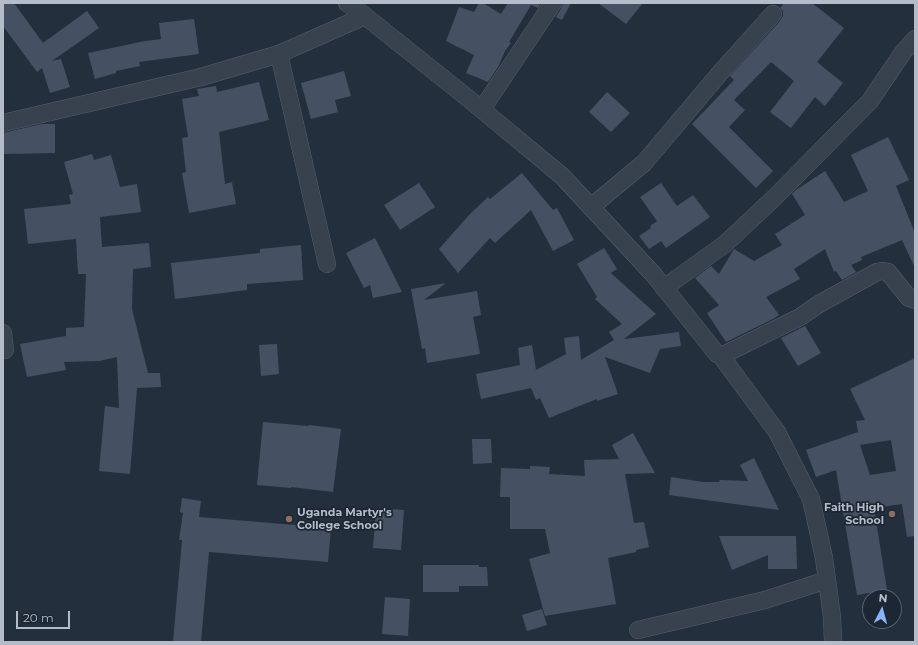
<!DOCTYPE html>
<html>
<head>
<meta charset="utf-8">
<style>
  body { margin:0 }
  #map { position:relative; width:918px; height:645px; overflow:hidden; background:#242f3e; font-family:Montserrat,sans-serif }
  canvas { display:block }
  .frame { position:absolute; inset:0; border:4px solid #b4bcc9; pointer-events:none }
  .north { position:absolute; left:862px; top:589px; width:40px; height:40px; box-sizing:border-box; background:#1d2633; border:1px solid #59626f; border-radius:50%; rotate:6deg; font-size:11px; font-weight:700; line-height:16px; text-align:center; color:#b4bcc9 }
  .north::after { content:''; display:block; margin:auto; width:14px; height:18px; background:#8ab4f8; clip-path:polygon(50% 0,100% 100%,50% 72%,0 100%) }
  .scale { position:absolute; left:16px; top:611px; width:54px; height:18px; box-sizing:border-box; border:2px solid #b4bcc9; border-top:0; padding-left:5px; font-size:12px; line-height:14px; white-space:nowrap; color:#b4bcc9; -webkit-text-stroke:3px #1d2633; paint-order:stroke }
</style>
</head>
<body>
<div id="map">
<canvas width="918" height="645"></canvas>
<div class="frame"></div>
<div class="north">N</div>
<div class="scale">20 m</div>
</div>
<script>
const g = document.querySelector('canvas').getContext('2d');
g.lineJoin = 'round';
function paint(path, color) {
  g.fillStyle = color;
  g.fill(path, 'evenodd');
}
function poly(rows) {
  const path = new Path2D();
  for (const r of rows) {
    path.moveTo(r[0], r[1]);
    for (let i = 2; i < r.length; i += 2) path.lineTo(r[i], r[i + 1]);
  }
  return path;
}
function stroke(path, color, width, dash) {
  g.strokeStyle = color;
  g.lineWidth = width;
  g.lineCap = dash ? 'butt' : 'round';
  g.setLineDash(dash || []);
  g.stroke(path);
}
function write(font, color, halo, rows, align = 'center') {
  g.font = font + ' Montserrat,sans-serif';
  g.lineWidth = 3.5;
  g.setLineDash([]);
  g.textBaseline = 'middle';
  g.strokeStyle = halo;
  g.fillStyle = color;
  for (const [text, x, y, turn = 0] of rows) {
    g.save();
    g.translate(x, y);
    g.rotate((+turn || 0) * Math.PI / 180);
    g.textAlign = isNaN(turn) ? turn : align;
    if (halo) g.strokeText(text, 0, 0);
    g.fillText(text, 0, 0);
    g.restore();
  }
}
paint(poly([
  [3,3,14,3,43,43,87,11,99,28,52,61,61,59,70,87,50,93,42,68,37,72,3,26],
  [479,3,483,3,501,14,508,3,541,3,538,8,531,5,509,42,511,43,505,51,498,67,488,82,466,73,474,55,446,41,459,7,474,12],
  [563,3,571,3,562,20,556,17,561,9],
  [598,3,643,3,626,24],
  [784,3,812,3,844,28,817,62,843,83,825,106,815,97,791,128,770,112,794,81,771,62,734,100,745,110,729,127,773,171,756,188,692,124,734,80,730,76,780,21,783,16,783,11,780,8],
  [194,19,199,54,139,62,140,66,116,71,116,73,95,79,88,53,145,41,161,39,159,23],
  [344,71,351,96,335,100,338,112,311,119,301,83],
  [259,82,269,120,219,132,225,184,232,182,236,204,189,213,182,173,186,172,182,138,188,137,182,99,199,96,197,89,216,86,217,92],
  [607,92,630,113,611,132,589,112],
  [42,124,55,124,55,153,4,154,3,133],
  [888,137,909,180,896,186,915,233,915,268,902,240,861,257,862,260,851,265,856,272,842,280,836,271,834,272,825,249,794,269,800,279,766,297,779,315,773,319,726,342,707,313,719,305,695,278,711,266,719,274,734,249,754,261,782,245,775,234,805,215,792,194,796,190,825,171,844,202,868,191,851,155],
  [92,154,94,160,111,155,120,187,137,184,141,212,100,217,102,247,149,243,151,267,133,269,132,309,148,373,160,373,161,387,137,388,130,474,99,471,105,406,119,408,117,357,99,361,64,362,66,370,27,377,20,344,66,336,66,328,84,327,86,274,78,274,76,239,28,244,24,209,71,204,69,195,73,194,64,162],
  [522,173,553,210,557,208,574,240,553,251,531,210,495,243,490,238,458,273,439,249,469,215,488,197,490,199],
  [419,183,435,207,400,230,384,205],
  [661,183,677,206,693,195,710,217,666,248,661,241,649,249,639,236,651,228,650,226,657,221,640,197],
  [375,238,402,292,373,298,370,285,364,288,346,253],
  [301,245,303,280,247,284,247,290,175,299,171,263,260,253,260,249],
  [604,248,617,269,611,273,656,314,624,339,679,332,681,346,660,349,650,373,605,357,618,394,597,401,597,399,549,418,540,398,536,400,531,388,481,399,476,374,520,365,518,348,532,345,536,370,566,354,564,338,579,336,581,360,614,340,609,332,622,324,595,299,597,297,577,264],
  [446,283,424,300,477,291,481,315,473,317,480,354,427,363,425,348,422,349,411,289],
  [805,326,821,353,798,366,781,338],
  [277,344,279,374,261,376,259,345],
  [915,358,915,536,907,537,902,504,874,508,887,590,857,595,836,470,816,477,806,450,858,432,856,421,865,420,850,389],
  [891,440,896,471,870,475,860,445],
  [263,422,308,426,309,425,341,429,333,492,291,487,291,488,257,485],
  [633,433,655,473,625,474,634,523,644,522,649,547,636,550,636,552,608,558,616,604,545,616,529,559,550,553,545,529,510,529,510,497,500,497,501,468,530,469,530,466,550,467,549,474,585,476,584,460,619,459,612,445],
  [472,439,491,439,492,463,473,464],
  [754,458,779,510,669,495,671,477,703,482,719,482,720,480,748,481,740,465],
  [182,498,201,501,199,517,331,528,328,562,209,552,201,642,173,642,182,540,179,540,183,513,180,512],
  [376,508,404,510,401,550,373,548],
  [719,536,796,536,797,569,768,569,768,555,732,570],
  [423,565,479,565,479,567,487,567,488,586,459,586,459,592,423,592],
  [385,597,410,599,408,636,382,634],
  [542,609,547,625,527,631,522,615]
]), '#455162');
const street = poly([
  [347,3,365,16,469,99,562,176,654,275,717,354,721,356,777,432,811,499,824,558,832,617,833,642],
  [279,54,327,264],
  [482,109,553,3],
  [3,123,201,77,279,54,365,16],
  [591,207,644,163,720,73,773,14],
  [664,288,725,244,774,198,870,101,904,51,915,39],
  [3,333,5,350],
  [721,356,800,317,819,304,877,272,882,271,888,272,909,298,915,300],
  [638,630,765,600,827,580]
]);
stroke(street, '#565f6c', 18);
stroke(street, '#38414e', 17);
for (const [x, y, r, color] of [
  [892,514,4,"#8d6e63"],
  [289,519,4,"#8d6e63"]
]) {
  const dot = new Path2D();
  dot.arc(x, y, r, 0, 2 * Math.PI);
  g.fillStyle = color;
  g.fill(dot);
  stroke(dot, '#1d2633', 1.5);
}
write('bold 11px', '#b4bcc9', '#1d2633', [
  ["Faith High",884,508],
  ["School",884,521],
  ["Uganda Martyr's",297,513,"left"],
  ["College School",297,526,"left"]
], 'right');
</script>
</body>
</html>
